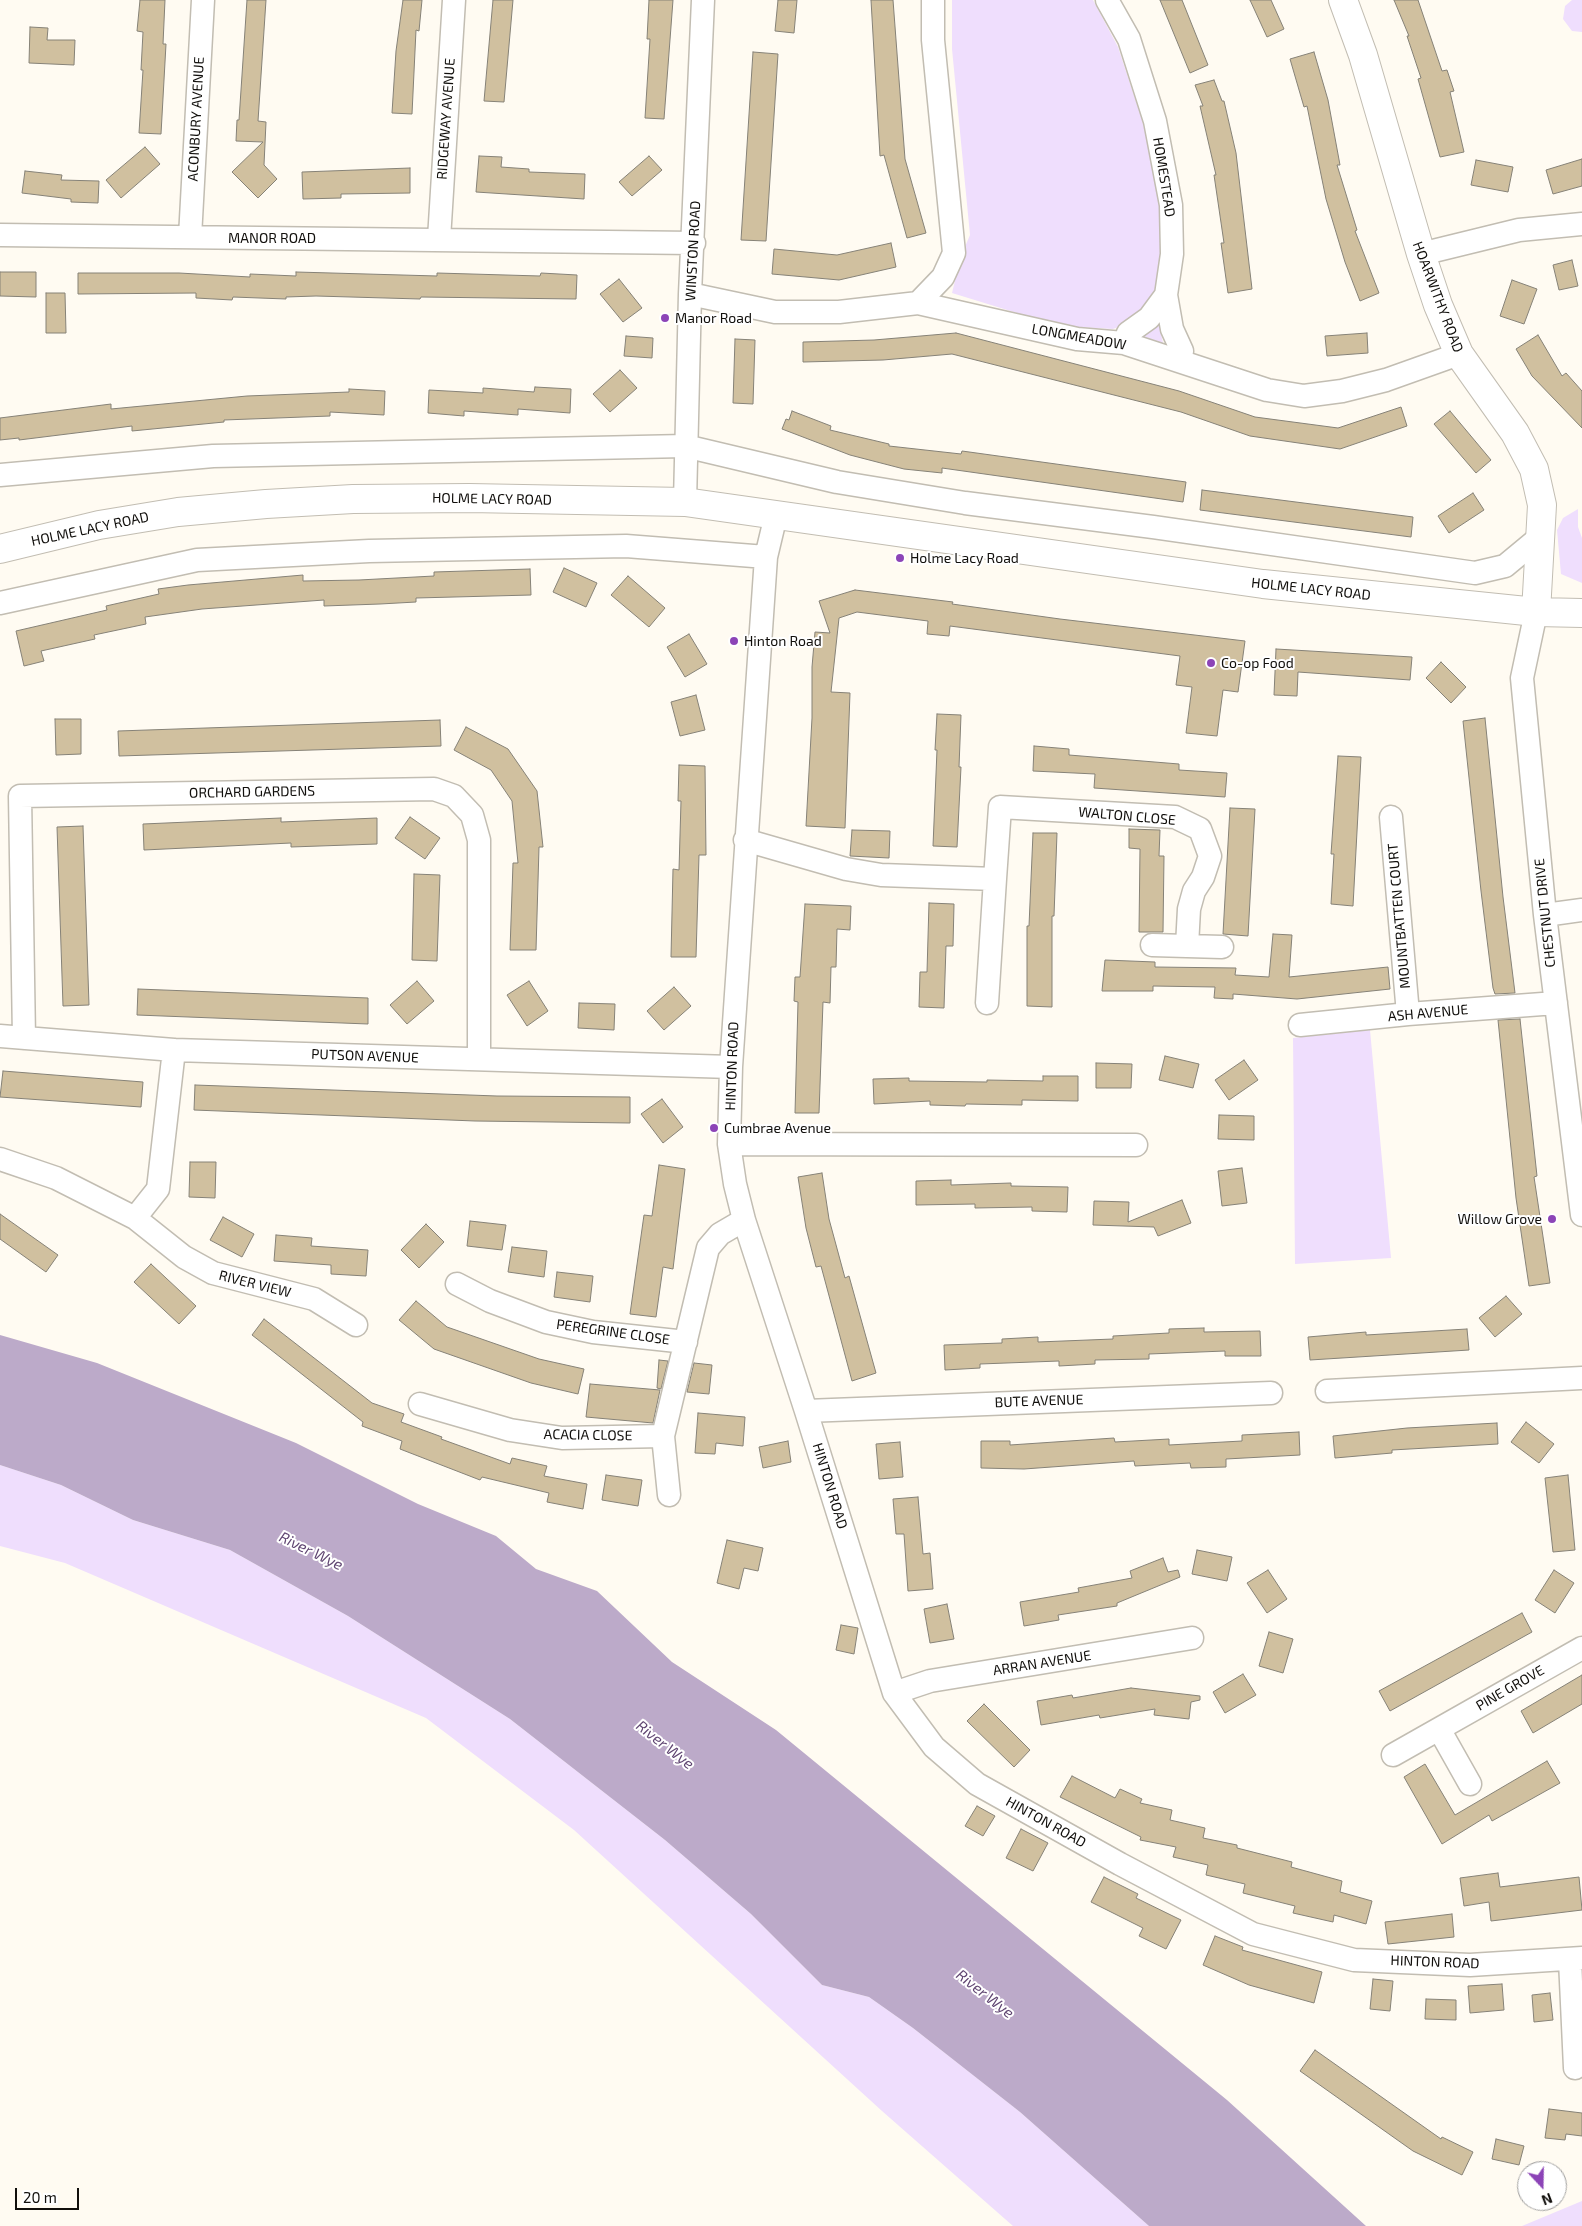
<!DOCTYPE html>
<html>
<head>
<meta charset="utf-8">
<style>
  body { margin:0 }
  #map { position:relative; width:1582px; height:2226px; overflow:hidden; background:#fffbf2; font-family:"Exo 2",sans-serif }
  canvas { display:block }
  .north { position:absolute; left:1517px; top:2161px; width:50px; height:50px; box-sizing:border-box; background:#fff; border:1px solid #a09f9e; border-radius:50%; rotate:159deg; font-size:14px; font-weight:700; line-height:20px; text-align:center; color:#110f0c }
  .north::after { content:''; display:block; margin:auto; width:18px; height:22px; background:#8c44b7; clip-path:polygon(50% 0,100% 100%,50% 72%,0 100%) }
  .scale { position:absolute; left:15px; top:2188px; width:64px; height:22px; box-sizing:border-box; border:2px solid #110f0c; border-top:0; padding-left:6px; font-size:15px; line-height:18px; white-space:nowrap; color:#110f0c; -webkit-text-stroke:4px #fff; paint-order:stroke }
</style>
</head>
<body>
<div id="map">
<canvas width="1582" height="2226"></canvas>
<div class="north">N</div>
<div class="scale">20 m</div>
</div>
<script>
const g = document.querySelector('canvas').getContext('2d');
g.lineJoin = 'round';
function paint(path, color) {
  g.fillStyle = color;
  g.fill(path, 'evenodd');
}
function poly(rows) {
  const path = new Path2D();
  for (const r of rows) {
    path.moveTo(r[0], r[1]);
    for (let i = 2; i < r.length; i += 2) path.lineTo(r[i], r[i + 1]);
  }
  return path;
}
function stroke(path, color, width, dash) {
  g.strokeStyle = color;
  g.lineWidth = width;
  g.lineCap = dash ? 'butt' : 'round';
  g.setLineDash(dash || []);
  g.stroke(path);
}
function write(font, color, halo, rows, align = 'center') {
  g.font = font + ' "Exo 2",sans-serif';
  g.lineWidth = 4;
  g.setLineDash([]);
  g.textBaseline = 'middle';
  g.strokeStyle = halo;
  g.fillStyle = color;
  for (const [text, x, y, turn = 0] of rows) {
    g.save();
    g.translate(x, y);
    g.rotate((+turn || 0) * Math.PI / 180);
    g.textAlign = isNaN(turn) ? turn : align;
    if (halo) g.strokeText(text, 0, 0);
    g.fillText(text, 0, 0);
    g.restore();
  }
}
paint(poly([
  [952,0,1093,0,1118,47,1142,120,1160,193,1160,271,1154,296,1132,322,1113,329,1078,327,1043,321,952,293,961,256,970,235,952,49],
  [1572,0,1582,0,1582,32,1572,31,1563,19,1565,6],
  [1158,319,1163,343,1140,335],
  [1578,509,1578,527,1582,538,1582,583,1561,574,1557,530,1563,518],
  [1370,1030,1391,1258,1295,1264,1293,1038],
  [0,1465,61,1485,133,1520,230,1550,348,1616,510,1719,665,1840,751,1914,822,1985,869,1997,913,2028,1020,2112,1149,2226,1013,2226,882,2111,574,1830,426,1718,65,1563,0,1546],
  [1582,2201,1582,2226,1522,2226]
]), '#efdefd');
paint(poly([
  [0,1335,97,1363,296,1443,418,1504,496,1536,536,1569,597,1591,672,1662,776,1730,1227,2100,1366,2226,1149,2226,1020,2112,913,2028,869,1997,822,1985,751,1914,665,1840,510,1719,348,1616,230,1550,133,1520,61,1485,0,1465]
]), '#bcaac9');
const building = poly([
  [140,0,165,0,163,44,166,44,161,134,139,133,143,70,141,70,143,32,137,31,140,0],
  [247,0,266,0,258,121,266,122,264,165,277,179,258,198,232,172,263,142,236,141,237,120,239,120,247,0],
  [403,0,422,0,419,31,416,30,412,114,392,113,396,51,403,0],
  [493,0,513,0,504,102,484,101,493,0],
  [649,0,673,0,664,119,645,118,650,39,647,39,649,0],
  [778,0,797,0,794,33,775,31,778,0],
  [871,0,893,0,905,159,926,233,907,238,884,155,880,156,871,0],
  [1160,0,1182,0,1208,65,1190,73,1160,0],
  [1250,0,1271,0,1284,29,1267,37,1250,0],
  [1394,0,1418,0,1442,71,1447,70,1454,91,1450,92,1464,152,1440,157,1418,79,1421,78,1407,36,1409,36,1394,0],
  [30,27,48,28,47,40,75,40,74,65,29,63,30,27],
  [753,52,778,54,766,241,741,240,753,52],
  [1314,52,1328,100,1340,165,1337,165,1357,230,1355,231,1379,293,1360,301,1345,262,1326,199,1307,106,1304,107,1290,59,1314,52],
  [1214,80,1222,101,1224,101,1236,153,1252,289,1228,293,1221,243,1224,243,1214,175,1216,175,1200,106,1203,106,1195,85,1214,80],
  [145,147,160,164,121,198,106,180,145,147],
  [479,156,502,157,501,167,529,169,529,172,585,174,584,199,476,192,479,156],
  [649,156,662,170,632,196,619,182,649,156],
  [1582,159,1582,186,1553,194,1546,170,1582,159],
  [1476,160,1513,167,1508,192,1471,185,1476,160],
  [410,168,410,193,341,194,341,198,303,199,302,172,410,168],
  [25,171,62,175,61,180,99,181,98,203,71,202,71,199,22,193,25,171],
  [891,243,896,267,839,280,772,274,774,249,837,255,891,243],
  [1572,260,1578,286,1559,290,1553,265,1572,260],
  [0,272,36,272,36,297,0,296,0,272],
  [296,272,437,276,437,273,540,276,541,273,577,275,576,299,421,297,420,299,316,296,286,297,286,299,233,297,232,300,196,298,196,293,78,294,78,273,179,273,250,277,250,274,296,276,296,272],
  [619,279,642,308,623,322,600,294,619,279],
  [1512,280,1537,289,1524,324,1500,316,1512,280],
  [46,293,65,293,66,333,46,333,46,293],
  [956,333,1179,391,1255,417,1338,428,1401,407,1407,426,1340,449,1250,436,1181,412,952,354,883,360,803,362,803,342,874,340,956,333],
  [1367,333,1368,353,1327,356,1325,336,1367,333],
  [1538,335,1562,376,1566,373,1582,391,1582,428,1532,376,1516,349,1538,335],
  [626,336,653,338,652,358,624,356,626,336],
  [735,339,755,340,753,404,733,403,735,339],
  [620,370,637,388,610,412,593,394,620,370],
  [535,387,571,389,570,413,518,409,518,415,464,411,464,416,428,413,429,390,483,393,483,388,534,392,535,387],
  [349,389,385,391,384,415,330,412,330,416,224,420,224,422,132,431,132,426,19,440,19,438,0,440,0,418,111,404,111,409,247,396,349,392,349,389],
  [792,411,831,426,830,430,889,444,889,446,961,454,962,451,1186,482,1183,502,942,468,942,473,904,469,850,455,782,429,786,419,789,420,792,411],
  [1450,411,1491,460,1476,473,1434,424,1450,411],
  [1202,490,1413,517,1411,537,1200,510,1202,490],
  [1473,493,1484,510,1449,533,1438,516,1473,493],
  [564,568,597,583,586,607,553,592,564,568],
  [530,569,531,595,416,598,416,602,380,604,324,606,324,600,202,609,145,617,146,624,94,635,95,639,41,651,44,661,24,666,16,631,107,610,106,606,159,594,158,589,188,585,303,575,303,581,359,580,434,576,434,572,530,569],
  [628,576,665,608,649,627,611,595,628,576],
  [855,590,953,602,952,604,1060,619,1245,641,1238,692,1223,690,1217,736,1186,733,1192,687,1176,685,1180,656,950,626,949,636,927,634,928,621,857,612,839,618,831,692,850,693,845,828,806,826,812,718,812,667,815,632,830,633,819,601,855,590],
  [689,634,707,664,685,677,667,647,689,634],
  [1276,649,1412,657,1410,680,1298,672,1297,696,1274,695,1276,649],
  [1441,662,1466,687,1451,703,1426,678,1441,662],
  [696,695,705,730,680,736,671,702,696,695],
  [937,714,961,715,959,767,961,767,957,847,933,846,937,750,935,750,937,714],
  [1485,718,1503,897,1515,993,1495,994,1493,988,1481,891,1463,721,1485,718],
  [55,719,81,719,81,754,56,755,55,719],
  [440,720,441,746,119,756,118,731,440,720],
  [466,727,508,749,537,791,543,847,539,847,536,950,510,950,513,863,518,863,512,801,491,770,454,750,466,727],
  [1034,746,1069,749,1069,755,1179,764,1179,770,1227,773,1225,797,1094,788,1095,774,1033,771,1034,746],
  [1338,756,1361,757,1353,906,1331,904,1334,854,1331,854,1338,756],
  [679,765,705,766,706,855,699,855,696,957,671,957,673,869,679,870,681,801,678,801,679,765],
  [1230,808,1255,809,1248,936,1223,934,1230,808],
  [410,817,440,838,425,859,395,838,410,817],
  [281,818,281,822,377,818,377,844,291,847,291,843,144,850,143,824,281,818],
  [83,826,89,1005,63,1006,57,827,83,826],
  [1129,829,1160,830,1159,856,1164,856,1163,932,1139,932,1140,849,1129,848,1129,829],
  [852,830,890,831,889,858,850,856,852,830],
  [1033,833,1057,833,1054,916,1052,916,1052,1007,1027,1006,1027,926,1029,926,1033,833],
  [414,874,440,875,437,961,412,960,414,874],
  [929,903,954,904,953,946,946,946,944,1008,919,1007,920,972,927,972,929,903],
  [805,904,851,906,850,930,837,929,836,967,831,967,830,1003,823,1002,819,1113,795,1113,798,1002,794,1001,795,977,800,977,805,904],
  [1273,934,1292,935,1289,977,1388,967,1390,989,1297,999,1233,994,1233,999,1214,998,1215,987,1153,986,1153,991,1102,991,1105,960,1155,962,1155,967,1236,968,1235,975,1269,977,1273,934],
  [417,981,434,1001,407,1024,390,1005,417,981],
  [529,981,548,1011,527,1026,507,995,529,981],
  [674,987,691,1006,664,1030,647,1011,674,987],
  [138,989,368,998,368,1024,137,1015,138,989],
  [579,1003,615,1004,614,1030,578,1028,579,1003],
  [1520,1019,1537,1176,1534,1177,1550,1283,1529,1286,1516,1198,1498,1020,1520,1019],
  [1165,1056,1199,1064,1193,1088,1159,1080,1165,1056],
  [1244,1060,1258,1080,1229,1100,1215,1080,1244,1060],
  [1096,1063,1132,1064,1131,1088,1096,1088,1096,1063],
  [3,1071,143,1082,141,1107,0,1097,3,1071],
  [1043,1076,1078,1076,1078,1101,1022,1100,1022,1105,966,1104,965,1106,930,1105,930,1101,874,1104,873,1079,909,1078,909,1081,987,1082,987,1080,1043,1081,1043,1076],
  [195,1085,497,1096,630,1097,630,1123,475,1121,194,1110,195,1085],
  [662,1099,683,1127,663,1143,641,1114,662,1099],
  [1219,1115,1254,1116,1254,1140,1218,1139,1219,1115],
  [190,1162,216,1162,215,1198,189,1197,190,1162],
  [659,1165,685,1169,673,1269,663,1267,656,1317,630,1314,644,1215,652,1216,659,1165],
  [1242,1168,1247,1203,1222,1206,1218,1171,1242,1168],
  [822,1173,829,1219,845,1278,849,1276,876,1373,852,1381,821,1266,816,1267,806,1228,798,1177,822,1173],
  [951,1180,951,1185,1011,1183,1011,1186,1068,1187,1067,1212,1032,1211,1032,1207,975,1208,975,1204,916,1205,916,1181,951,1180],
  [1182,1200,1191,1223,1158,1236,1154,1227,1093,1225,1094,1201,1129,1202,1128,1222,1182,1200],
  [0,1214,58,1255,46,1272,0,1239,0,1214],
  [223,1217,254,1234,242,1257,210,1240,223,1217],
  [470,1221,506,1225,502,1250,467,1246,470,1221],
  [426,1224,444,1242,419,1268,401,1250,426,1224],
  [276,1235,312,1238,311,1246,368,1250,366,1276,331,1274,331,1265,274,1261,276,1235],
  [512,1247,547,1251,544,1277,508,1272,512,1247],
  [151,1264,196,1306,179,1324,134,1282,151,1264],
  [557,1272,593,1276,590,1302,554,1297,557,1272],
  [1506,1296,1522,1314,1495,1337,1479,1318,1506,1296],
  [416,1301,447,1327,539,1359,584,1369,578,1394,531,1383,434,1349,399,1320,416,1301],
  [264,1319,372,1403,404,1414,401,1422,442,1437,441,1439,510,1464,512,1458,547,1466,544,1476,587,1484,583,1509,547,1502,549,1493,482,1477,480,1480,400,1449,402,1441,362,1426,363,1422,252,1335,264,1319],
  [1204,1328,1204,1332,1260,1331,1261,1356,1225,1356,1225,1351,1149,1354,1149,1359,1095,1360,1095,1364,1059,1366,1059,1361,980,1364,980,1368,945,1370,944,1345,1002,1343,1002,1339,1038,1337,1038,1342,1113,1339,1113,1336,1169,1333,1169,1329,1204,1328],
  [1467,1329,1469,1350,1310,1360,1308,1337,1366,1332,1366,1335,1467,1329],
  [659,1360,668,1361,661,1389,657,1388,659,1360],
  [694,1363,712,1365,709,1394,687,1392,694,1363],
  [590,1384,660,1390,653,1423,586,1417,590,1384],
  [698,1413,745,1417,743,1446,716,1443,715,1454,695,1453,698,1413],
  [1526,1422,1554,1444,1539,1463,1511,1442,1526,1422],
  [1497,1423,1498,1444,1392,1450,1392,1453,1335,1458,1333,1436,1407,1428,1497,1423],
  [1299,1432,1300,1455,1226,1459,1226,1467,1191,1468,1190,1463,1135,1466,1134,1461,1024,1469,981,1468,981,1441,1010,1441,1010,1445,1114,1438,1115,1442,1169,1439,1169,1445,1242,1441,1242,1435,1299,1432],
  [788,1441,791,1462,763,1468,759,1447,788,1441],
  [900,1442,903,1477,879,1479,876,1444,900,1442],
  [606,1475,642,1480,638,1506,602,1500,606,1475],
  [1568,1475,1575,1550,1553,1552,1545,1478,1568,1475],
  [918,1497,923,1554,930,1553,933,1589,908,1591,904,1534,896,1534,893,1499,918,1497],
  [727,1540,763,1548,758,1571,744,1568,739,1589,717,1583,727,1540],
  [1197,1550,1232,1557,1227,1581,1192,1574,1197,1550],
  [1163,1558,1168,1572,1178,1570,1180,1577,1117,1603,1117,1606,1058,1615,1059,1620,1024,1626,1020,1602,1079,1592,1078,1588,1132,1578,1130,1571,1163,1558],
  [1268,1570,1287,1599,1267,1613,1247,1583,1268,1570],
  [1554,1570,1574,1583,1555,1613,1535,1600,1554,1570],
  [947,1604,954,1639,930,1643,924,1609,947,1604],
  [1522,1613,1532,1632,1390,1711,1379,1691,1522,1613],
  [841,1625,858,1628,854,1654,836,1650,841,1625],
  [1269,1632,1293,1639,1283,1673,1259,1666,1269,1632],
  [1243,1674,1256,1695,1225,1713,1213,1692,1243,1674],
  [1582,1675,1582,1704,1533,1733,1521,1711,1582,1675],
  [1131,1688,1200,1696,1200,1700,1191,1702,1189,1719,1154,1715,1155,1709,1100,1718,1099,1715,1041,1725,1037,1701,1072,1695,1073,1698,1131,1688],
  [984,1704,1030,1750,1014,1767,967,1721,984,1704],
  [1547,1761,1560,1783,1492,1821,1489,1815,1442,1844,1404,1777,1425,1764,1455,1815,1547,1761],
  [1072,1776,1115,1798,1120,1789,1142,1799,1140,1803,1172,1810,1170,1820,1205,1828,1203,1838,1237,1845,1237,1848,1292,1862,1291,1867,1342,1881,1340,1892,1372,1901,1366,1924,1334,1915,1333,1922,1293,1913,1295,1906,1243,1893,1245,1884,1206,1875,1208,1865,1173,1857,1176,1847,1140,1840,1141,1837,1060,1797,1072,1776],
  [977,1806,995,1816,983,1836,965,1826,977,1806],
  [1021,1829,1048,1843,1033,1871,1006,1858,1021,1829],
  [1498,1873,1500,1887,1579,1877,1582,1910,1491,1921,1489,1902,1464,1906,1460,1878,1498,1873],
  [1104,1877,1138,1894,1136,1898,1181,1920,1166,1949,1139,1936,1143,1928,1091,1902,1104,1877],
  [1452,1914,1454,1937,1388,1944,1385,1922,1452,1914],
  [1215,1936,1243,1947,1242,1950,1322,1972,1314,2003,1249,1985,1203,1965,1215,1936],
  [1373,1979,1393,1981,1390,2011,1370,2009,1373,1979],
  [1502,1984,1504,2010,1470,2013,1468,1986,1502,1984],
  [1550,1993,1553,2020,1534,2022,1532,1995,1550,1993],
  [1426,1999,1456,2000,1456,2020,1425,2019,1426,1999],
  [1315,2050,1441,2139,1442,2137,1473,2152,1462,2175,1413,2151,1300,2071,1315,2050],
  [1549,2109,1582,2113,1582,2136,1566,2134,1565,2140,1545,2138,1549,2109],
  [1496,2139,1524,2146,1519,2165,1492,2159,1496,2139]
]);
paint(building, '#d0c09f');
stroke(building, '#868277', 1);
const minor = poly([
  [1107,0,1129,39,1155,121,1171,205,1172,254,1166,295,1172,329,1182,351,1180,360],
  [0,235,694,243],
  [190,237,203,0],
  [439,239,454,0],
  [1421,254,1519,230,1582,224],
  [690,294,775,312,839,312,918,303,1077,339,1124,343,1267,390,1304,396,1342,391,1386,380,1459,354],
  [918,303,943,277,954,253,933,40,933,0],
  [1124,343,1128,333,1149,318,1166,295],
  [0,475,213,456,685,446,837,482,965,503,1153,527,1475,573,1505,566,1540,537],
  [685,502,690,294,703,0],
  [776,515,766,557,731,1067,729,1144,735,1184,744,1220,806,1411,894,1693,934,1747,977,1784,1120,1864,1253,1934,1354,1960,1470,1965,1582,1958],
  [0,603,197,560,369,551,626,546,766,557],
  [1536,612,1522,678,1545,915,1582,1215],
  [1391,817,1408,1014],
  [745,840,846,869,881,875,995,879,1000,807,1175,817,1200,829,1210,856,1203,877,1194,891,1189,909,1187,946],
  [1545,915,1582,910],
  [1152,945,1222,947],
  [987,1003,995,879],
  [1300,1025,1408,1014,1556,1003],
  [0,1036,174,1050,731,1067],
  [24,1038,20,796,434,789,454,796,472,815,479,840,479,1059],
  [729,1144,1136,1145],
  [0,1159,56,1178,135,1218,184,1257,213,1273,314,1299,356,1325],
  [135,1218,158,1189,174,1050],
  [457,1284,490,1301,546,1322,593,1332,686,1342],
  [1327,1391,1582,1378],
  [420,1404,510,1430,562,1438,663,1436],
  [806,1411,1271,1393],
  [669,1495,663,1436,708,1248,720,1234,744,1220],
  [894,1693,930,1681,1192,1638],
  [1439,1729,1470,1784],
  [1393,1755,1582,1648],
  [1570,1960,1575,2068]
]);
const tertiary = poly([
  [1343,0,1363,55,1421,254,1438,305,1459,354,1515,433,1534,469,1542,505,1536,612],
  [0,549,99,525,178,512,266,504,353,499,469,498,685,502,1263,584,1536,612,1582,613]
]);
stroke(minor, '#c2bdb2', 25);
stroke(tertiary, '#c2bdb2', 30);
stroke(minor, '#fff', 22);
stroke(tertiary, '#fff', 28);
for (const [x, y, r, color] of [
  [665,318,5,"#8c44b7"],
  [900,558,5,"#8c44b7"],
  [734,641,5,"#8c44b7"],
  [1211,663,5,"#8c44b7"],
  [714,1128,5,"#8c44b7"],
  [1552,1219,5,"#8c44b7"]
]) {
  const dot = new Path2D();
  dot.arc(x, y, r, 0, 2 * Math.PI);
  g.fillStyle = color;
  g.fill(dot);
  stroke(dot, '#fff', 2);
}
write('14px', '#110f0c', '#fff', [
  ["ACONBURY AVENUE",196,119,-87],
  ["RIDGEWAY AVENUE",446,119,-86],
  ["HOMESTEAD",1164,177,81],
  ["MANOR ROAD",272,238],
  ["WINSTON ROAD",693,251,-87],
  ["HOARWITHY ROAD",1438,297,69],
  ["LONGMEADOW",1079,337,10],
  ["HOLME LACY ROAD",492,499,1],
  ["HOLME LACY ROAD",90,529,-12],
  ["HOLME LACY ROAD",1311,589,6],
  ["ORCHARD GARDENS",252,792,-1],
  ["WALTON CLOSE",1127,816,5],
  ["CHESTNUT DRIVE",1545,913,-96],
  ["MOUNTBATTEN COURT",1399,916,-95],
  ["ASH AVENUE",1428,1013,-5],
  ["PUTSON AVENUE",365,1056,2],
  ["HINTON ROAD",732,1066,-88],
  ["RIVER VIEW",255,1284,14],
  ["PEREGRINE CLOSE",613,1332,8],
  ["BUTE AVENUE",1039,1401,-2],
  ["ACACIA CLOSE",588,1435,1],
  ["HINTON ROAD",830,1486,73],
  ["ARRAN AVENUE",1042,1663,-9],
  ["PINE GROVE",1510,1688,-30],
  ["HINTON ROAD",1046,1822,29],
  ["HINTON ROAD",1435,1962,2]
]);
write('14px', '#110f0c', '#fff', [
  ["Manor Road",675,318],
  ["Holme Lacy Road",910,558],
  ["Hinton Road",744,641],
  ["Co-op Food",1221,663],
  ["Cumbrae Avenue",724,1128],
  ["Willow Grove",1542,1219,"right"]
], 'left');
write('italic 15px', '#604672', '#fff', [
  ["River Wye",311,1551,26],
  ["River Wye",665,1745,38],
  ["River Wye",985,1994,38]
]);
</script>
</body>
</html>
